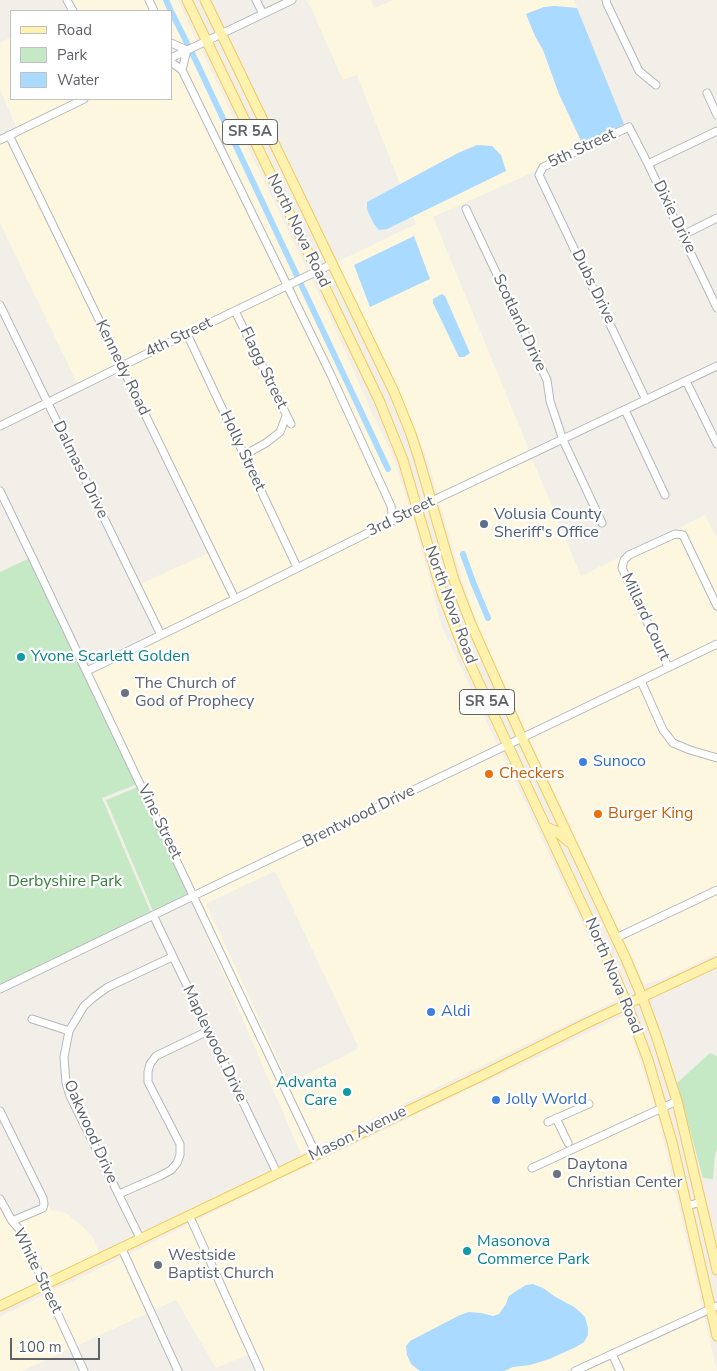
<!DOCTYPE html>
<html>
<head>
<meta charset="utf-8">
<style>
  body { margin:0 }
  #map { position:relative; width:717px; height:1371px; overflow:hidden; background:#f1efe8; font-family:"Nunito Sans",sans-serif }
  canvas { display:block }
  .legend { position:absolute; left:10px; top:10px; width:162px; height:90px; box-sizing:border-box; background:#fff; border:1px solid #bfc1c3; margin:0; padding:6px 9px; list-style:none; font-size:15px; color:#5f6368 }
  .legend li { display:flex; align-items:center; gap:10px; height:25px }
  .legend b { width:25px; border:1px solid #bfc1c3 }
  .scale { position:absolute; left:10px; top:1338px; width:90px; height:22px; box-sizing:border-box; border:2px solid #5f6368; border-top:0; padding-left:6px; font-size:15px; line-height:18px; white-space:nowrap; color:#5f6368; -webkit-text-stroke:4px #fff; paint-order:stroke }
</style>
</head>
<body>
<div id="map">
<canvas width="717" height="1371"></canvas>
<ul class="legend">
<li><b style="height:6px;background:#fff2af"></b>Road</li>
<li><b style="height:14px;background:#c5e8c5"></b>Park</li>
<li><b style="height:14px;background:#aadaff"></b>Water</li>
</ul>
<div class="scale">100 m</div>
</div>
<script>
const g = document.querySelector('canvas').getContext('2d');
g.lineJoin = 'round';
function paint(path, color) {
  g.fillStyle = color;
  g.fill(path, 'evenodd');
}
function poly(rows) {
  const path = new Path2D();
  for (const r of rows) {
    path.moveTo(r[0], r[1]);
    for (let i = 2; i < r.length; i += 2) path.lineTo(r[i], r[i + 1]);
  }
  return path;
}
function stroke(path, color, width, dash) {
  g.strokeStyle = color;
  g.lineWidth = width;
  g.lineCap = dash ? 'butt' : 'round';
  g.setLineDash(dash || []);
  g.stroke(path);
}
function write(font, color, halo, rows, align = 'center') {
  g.font = font + ' "Nunito Sans",sans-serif';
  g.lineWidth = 4.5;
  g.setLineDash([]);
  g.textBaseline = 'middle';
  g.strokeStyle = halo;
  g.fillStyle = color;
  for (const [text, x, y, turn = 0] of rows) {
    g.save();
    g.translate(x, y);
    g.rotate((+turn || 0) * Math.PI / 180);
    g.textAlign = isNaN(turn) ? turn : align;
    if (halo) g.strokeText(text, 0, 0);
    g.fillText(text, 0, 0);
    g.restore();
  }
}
paint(poly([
  [71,0,146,0,151,11,76,11],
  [153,0,178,0,197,42,187,46,177,43,171,39,171,11,158,11],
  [306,0,371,0,374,8,394,0,574,0,577,8,554,6,544,7,526,14,535,36,543,50,559,94,583,145,542,164,538,169,529,174,433,217,530,452,437,495,429,463,409,415,337,262,416,224,413,216,506,171,458,153,400,184,357,75,343,80,311,8],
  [11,37,11,99,76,99,17,128,0,90,0,43],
  [200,48,308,272,288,282,214,124,186,70,190,53],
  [171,66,180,73,208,128,283,285,188,329,123,363,14,137,92,99,171,99],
  [8,140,117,365,78,385,0,223,0,144],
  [311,278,330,317,372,413,392,454,410,509,406,511,398,507,393,503,364,437,291,288],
  [286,291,358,441,388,506,388,513,387,520,298,563,191,335,234,316,290,429,295,425,239,313],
  [186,338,293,566,237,595,126,369],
  [532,458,581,576,626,554,621,559,619,570,664,666,526,732,480,632,465,589,439,502],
  [412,515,425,562,441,625,498,746,195,891,91,673,235,604,298,571,390,526,393,526,393,525,406,518,408,519],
  [705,515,717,538,717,599,683,532,674,531,659,538],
  [676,537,681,538,717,613,717,640,670,663,625,568,627,562,631,558],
  [209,553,231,598,162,631,140,584],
  [717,648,717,754,691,747,675,740,665,728,645,682],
  [640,685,670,745,717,761,717,886,620,932,529,738],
  [501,752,618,999,316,1147,198,897],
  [273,872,276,873,358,1046,356,1050,289,1083,206,904,207,903],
  [717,894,717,953,674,974,644,985,623,939],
  [191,900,192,900,311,1150,301,1154],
  [625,1015,655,1107,528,1167,531,1173,657,1114,703,1309,566,1371,504,1371,513,1367,530,1365,549,1360,576,1347,584,1342,588,1335,588,1328,585,1317,580,1312,574,1307,554,1296,543,1288,533,1284,526,1285,513,1292,507,1298,506,1304,499,1314,493,1316,481,1313,460,1315,410,1341,411,1364,420,1371,264,1371,196,1221,270,1184,494,1078],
  [591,1100,593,1106,561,1120,572,1144,566,1147,555,1122,546,1126,544,1120],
  [47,1203,48,1203,51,1210,66,1213,80,1224,93,1237,99,1253,46,1278,18,1222,46,1209],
  [0,1207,7,1222,9,1221,10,1225,16,1231,40,1281,0,1300],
  [190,1224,249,1354,216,1368,176,1300,154,1310,128,1255],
  [123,1257,148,1313,76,1346,52,1291],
  [46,1294,71,1348,22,1371,0,1371,0,1317],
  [704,1316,717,1371,583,1371]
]), '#fef7e0');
paint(poly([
  [32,557,140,783,102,798,152,915,0,989,0,572],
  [138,787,188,894,153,911,106,800],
  [710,1053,717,1056,717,1149,715,1154,713,1179,703,1178,677,1083]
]), '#c5e8c5');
paint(poly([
  [554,6,577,8,624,124,583,145,559,94,543,50,535,36,526,14,544,7],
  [477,145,492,146,501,155,506,171,387,229,379,230,374,224,368,212,367,208,367,202,458,153],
  [414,236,430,279,370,307,354,265],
  [442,294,445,296,470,353,464,357,459,357,433,303,433,299],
  [533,1284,543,1288,554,1296,574,1307,580,1312,585,1317,588,1328,588,1335,584,1342,576,1347,549,1359,530,1365,513,1367,504,1371,420,1371,411,1364,407,1355,406,1346,410,1341,460,1315,469,1312,481,1313,493,1316,499,1314,506,1304,509,1296,526,1285]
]), '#aadaff');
stroke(poly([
  [166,0,171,11],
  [171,11,195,59,388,469],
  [463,554,473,582,488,618]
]), '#aadaff', 6);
const minor = poly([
  [67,0,73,11],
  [149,0,154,11],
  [256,0,263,14],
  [606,0,607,4,639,71,656,85],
  [171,43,187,50],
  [171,58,292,0],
  [171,62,182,70,331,375,391,506,392,513,390,522],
  [182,70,187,50],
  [707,93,717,115],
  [9,135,235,599],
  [0,140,84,99],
  [648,164,717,131],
  [466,209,547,380,550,401,563,440,602,523],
  [683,235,717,218],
  [0,305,161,635],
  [235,311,291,424],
  [187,334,297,567],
  [686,381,717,444],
  [646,400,539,175,543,167,629,127,648,164,717,308],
  [625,410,665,495],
  [0,426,187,334,332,264],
  [244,455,266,443,280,432,286,416],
  [0,491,32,557,316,1154],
  [668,667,622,568,624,560,629,555,675,534,683,535,717,606],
  [87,671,235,599,432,501,717,366],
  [641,681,663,730,673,743,690,750,717,758],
  [153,915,277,1173],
  [616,938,717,890],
  [0,989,717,644],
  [32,1019,69,1031],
  [0,1111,43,1198,44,1204,43,1208,12,1221],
  [556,1118,568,1143],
  [548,1122,589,1104],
  [532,1168,677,1101],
  [119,1194,160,1176,171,1170,177,1163,180,1155,180,1144,148,1082,148,1072,150,1064,156,1056,208,1031],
  [0,1199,12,1221,19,1229,84,1371],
  [687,1206,701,1202],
  [189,1215,260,1371],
  [140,1238,70,1096,66,1083,64,1057,69,1031,84,1006,94,997,108,987,172,957],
  [121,1247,178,1371],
  [612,1354,620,1371],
  [575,1371,717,1306]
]);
const major = poly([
  [187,0,379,400,403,460,442,593,465,653,610,965,627,1004,648,1060,672,1142,717,1336],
  [205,0,394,392,411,434,419,459,454,580,471,624,522,738,626,959,642,997,656,1035,677,1101,717,1270],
  [546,827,556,831,569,842],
  [0,1306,483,1075,587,1023,717,962]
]);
stroke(minor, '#b5b8bc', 9);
stroke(major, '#f2c960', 11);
stroke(minor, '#fff', 7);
stroke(major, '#fff2af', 9);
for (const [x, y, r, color] of [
  [484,524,5,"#5c6f8a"],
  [21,657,5,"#0f9aa8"],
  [125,693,5,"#6b7280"],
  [583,762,5,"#3f7fe0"],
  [489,774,5,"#e8710a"],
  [598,814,5,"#e8710a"],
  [431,1012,5,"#3f7fe0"],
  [347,1092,5,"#0f9aa8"],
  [496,1100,5,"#3f7fe0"],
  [557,1174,5,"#6b7280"],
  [467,1251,5,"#0f9aa8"],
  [158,1265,5,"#6b7280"]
]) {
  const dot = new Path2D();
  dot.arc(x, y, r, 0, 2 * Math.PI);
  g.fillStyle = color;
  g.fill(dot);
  stroke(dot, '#fff', 2);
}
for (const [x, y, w] of [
  [250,132,55],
  [487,702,55]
]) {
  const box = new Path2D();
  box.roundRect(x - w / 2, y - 12.5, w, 25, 4);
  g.fillStyle = '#fff';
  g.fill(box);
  stroke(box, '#5f6368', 1);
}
write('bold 15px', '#5f6368', null, [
  ["SR 5A",250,132],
  ["SR 5A",487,702]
]);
write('16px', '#5f6368', '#fff', [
  ["5th Street",582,149,-25],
  ["Dixie Drive",674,217,64],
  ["North Nova Road",298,231,64],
  ["Dubs Drive",593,287,64],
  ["Scotland Drive",519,323,65],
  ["4th Street",179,338,-26],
  ["Kennedy Road",122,368,64],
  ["Flagg Street",263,368,64],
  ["Holly Street",242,451,65],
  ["Dalmaso Drive",80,470,64],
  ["3rd Street",401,517,-26],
  ["North Nova Road",450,605,70],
  ["Millard Court",645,617,65],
  ["Brentwood Drive",359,817,-26],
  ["Vine Street",159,822,64],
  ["North Nova Road",613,976,67],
  ["Maplewood Drive",214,1044,64],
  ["Oakwood Drive",90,1132,66],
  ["Mason Avenue",358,1134,-26],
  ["White Street",37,1271,64]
]);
write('16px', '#4e5e75', '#fff', [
  ["Volusia County",494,515],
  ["Sheriff's Office",494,533]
], 'left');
write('16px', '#0d838f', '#fff', [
  ["Yvone Scarlett Golden",31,657],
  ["Advanta",337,1083,"right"],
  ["Care",337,1101,"right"],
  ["Masonova",477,1242],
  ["Commerce Park",477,1260]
], 'left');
write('16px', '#5b616d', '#fff', [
  ["The Church of",135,684],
  ["God of Prophecy",135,702],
  ["Daytona",567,1165],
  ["Christian Center",567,1183],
  ["Westside",168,1256],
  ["Baptist Church",168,1274]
], 'left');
write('16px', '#366cbe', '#fff', [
  ["Sunoco",593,762],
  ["Aldi",441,1012],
  ["Jolly World",506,1100]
], 'left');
write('16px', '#c56008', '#fff', [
  ["Checkers",499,774],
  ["Burger King",608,814]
], 'left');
write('16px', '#348238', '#fff', [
  ["Derbyshire Park",65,882]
]);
</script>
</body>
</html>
